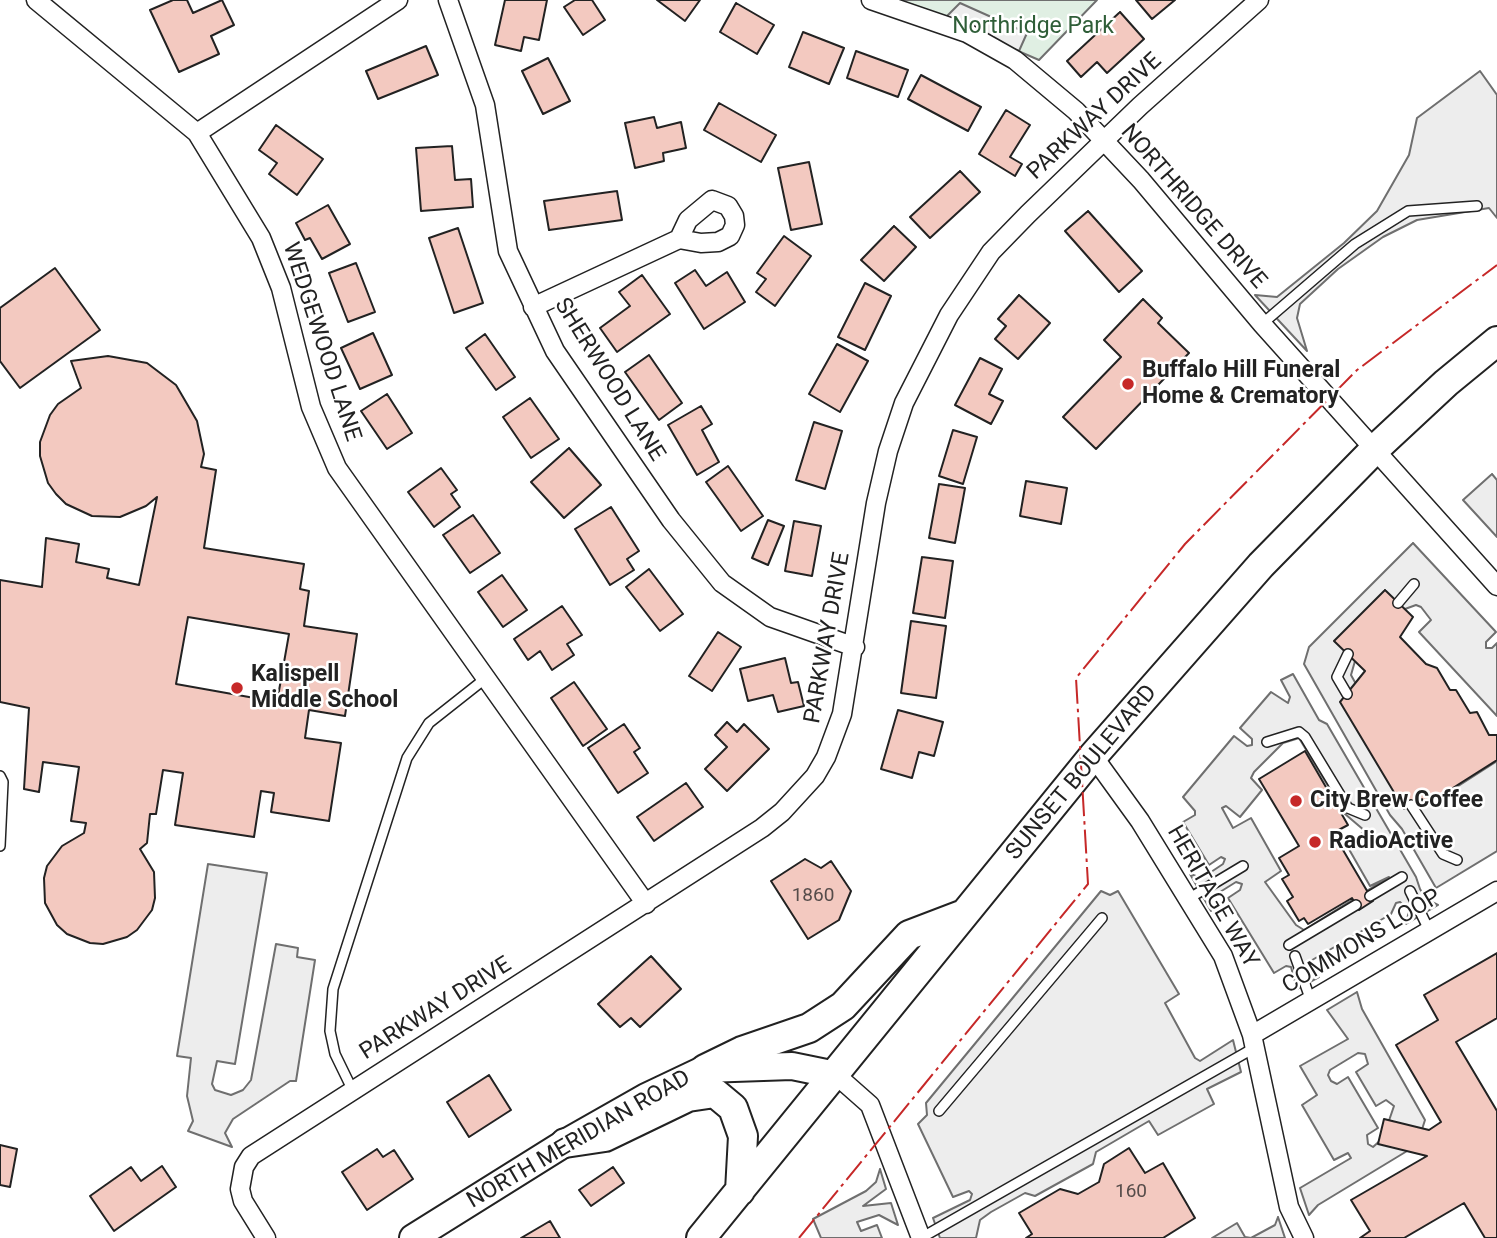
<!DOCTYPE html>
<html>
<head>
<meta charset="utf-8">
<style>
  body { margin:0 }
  canvas { display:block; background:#fff }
</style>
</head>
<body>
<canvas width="1497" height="1238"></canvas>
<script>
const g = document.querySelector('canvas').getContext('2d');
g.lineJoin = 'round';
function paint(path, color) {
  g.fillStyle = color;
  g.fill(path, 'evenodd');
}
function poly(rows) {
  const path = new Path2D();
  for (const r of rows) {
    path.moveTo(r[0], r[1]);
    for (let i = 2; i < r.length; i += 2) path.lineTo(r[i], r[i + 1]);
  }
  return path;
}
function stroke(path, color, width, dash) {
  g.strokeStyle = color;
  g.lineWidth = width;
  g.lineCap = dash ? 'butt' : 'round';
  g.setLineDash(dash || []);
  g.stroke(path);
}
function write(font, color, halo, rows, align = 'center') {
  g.font = font + ' Roboto,sans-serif';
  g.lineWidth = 5;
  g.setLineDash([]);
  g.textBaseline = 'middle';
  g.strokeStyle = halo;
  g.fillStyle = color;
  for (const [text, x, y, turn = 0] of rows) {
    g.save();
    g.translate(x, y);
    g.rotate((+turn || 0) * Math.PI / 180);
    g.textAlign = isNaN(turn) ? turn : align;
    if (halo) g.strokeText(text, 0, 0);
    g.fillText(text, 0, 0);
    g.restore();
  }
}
const green = poly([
  [900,0,1097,0,1039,60,900,0]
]);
paint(green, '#e0efe3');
stroke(green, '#6f6f6f', 2);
const parking = poly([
  [960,3,1027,33,1019,51,941,22,960,3],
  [1480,71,1497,95,1497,218,1489,208,1417,220,1383,237,1338,269,1300,304,1297,318,1307,351,1255,295,1277,297,1344,243,1377,211,1409,155,1417,118,1480,71],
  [1492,474,1497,480,1497,537,1463,500,1492,474],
  [1413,543,1496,632,1486,642,1486,648,1492,648,1497,643,1497,716,1419,632,1431,620,1421,607,1416,605,1405,609,1355,661,1351,675,1424,808,1497,761,1497,851,1436,888,1402,829,1390,815,1304,664,1309,647,1413,543],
  [1293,674,1319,720,1327,724,1416,877,1420,889,1426,899,1438,905,1406,924,1409,911,1400,902,1396,903,1391,914,1307,963,1308,972,1319,977,1297,989,1291,967,1286,966,1274,973,1228,898,1240,890,1242,884,1236,882,1212,897,1211,911,1190,874,1202,878,1223,864,1225,859,1221,857,1209,865,1183,822,1195,815,1195,811,1183,797,1234,736,1247,746,1252,745,1252,739,1240,728,1271,692,1288,703,1290,697,1281,680,1293,674],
  [1299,738,1345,814,1365,831,1346,844,1370,886,1389,877,1304,930,1296,925,1265,882,1281,871,1251,818,1233,828,1222,808,1226,806,1240,817,1262,790,1251,778,1254,772,1283,743,1299,738],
  [208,864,267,873,235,1064,217,1061,212,1084,215,1090,231,1095,243,1090,251,1080,276,944,298,948,297,957,315,960,296,1081,290,1081,233,1119,225,1133,232,1147,188,1131,193,1121,187,1096,191,1058,177,1056,208,864],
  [1101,891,1110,895,1118,891,1179,994,1165,1003,1195,1058,1200,1061,1233,1040,1241,1072,1207,1089,1214,1104,1158,1135,1149,1121,1096,1152,1093,1164,1035,1196,1025,1193,991,1212,980,1220,976,1238,940,1238,933,1218,970,1200,972,1194,969,1191,953,1197,918,1124,927,1115,926,1103,1101,891],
  [1357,992,1362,1009,1425,1120,1417,1145,1318,1205,1309,1215,1300,1188,1351,1158,1348,1153,1334,1160,1302,1105,1317,1095,1300,1066,1348,1039,1327,1010,1357,992],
  [1358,1053,1365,1054,1368,1064,1356,1072,1376,1106,1386,1100,1394,1106,1383,1138,1373,1147,1368,1144,1367,1135,1378,1128,1348,1077,1337,1084,1331,1081,1328,1075,1330,1070,1358,1053],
  [880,1169,886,1189,863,1206,891,1203,898,1225,879,1215,857,1222,861,1231,877,1225,882,1238,821,1238,813,1219,866,1191,876,1182,880,1169],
  [1278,1217,1285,1238,1212,1238,1237,1223,1245,1237,1251,1238,1275,1225,1278,1217]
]);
paint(parking, '#ededed');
stroke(parking, '#6f6f6f', 2);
const building = poly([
  [173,0,187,0,193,13,222,0,234,25,211,36,219,54,179,72,150,10,173,0],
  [505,0,547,0,539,40,524,37,521,51,495,45,505,0],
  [575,0,592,0,605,20,583,35,564,7,575,0],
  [657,0,700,0,685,21,657,0],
  [1136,0,1175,0,1152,19,1136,0],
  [736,3,774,25,757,54,720,32,736,3],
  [1120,12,1144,39,1107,73,1097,62,1081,77,1067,61,1120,12],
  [803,32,844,48,829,84,789,67,803,32],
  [426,46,438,75,378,99,366,71,426,46],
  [856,51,908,70,898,97,847,78,856,51],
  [548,58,570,101,543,114,522,71,548,58],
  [921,75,981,107,968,131,908,99,921,75],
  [719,103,776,135,761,162,704,130,719,103],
  [1006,110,1030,125,1010,157,1022,164,1015,176,979,154,1006,110],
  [654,117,657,128,681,122,686,148,663,153,664,161,635,168,625,123,654,117],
  [276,125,323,159,297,195,269,174,277,163,259,150,276,125],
  [452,146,455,180,471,179,473,207,421,211,416,148,452,146],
  [809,162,822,224,791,230,778,168,809,162],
  [960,171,980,192,930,238,910,217,960,171],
  [617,191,622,220,549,230,544,201,617,191],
  [328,205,350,244,322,259,310,238,305,240,296,223,328,205],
  [1088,211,1142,271,1119,292,1065,231,1088,211],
  [894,226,916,247,884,281,861,260,894,226],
  [458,228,483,303,454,313,429,238,458,228],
  [784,236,811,256,775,306,756,292,766,279,757,273,784,236],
  [356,263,375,312,348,322,329,273,356,263],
  [55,268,100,330,20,388,0,361,0,308,55,268],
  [695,270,706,286,727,272,745,302,704,329,675,283,695,270],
  [642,275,670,314,617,352,600,328,630,306,619,292,642,275],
  [865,283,891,296,865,350,838,337,865,283],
  [1019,295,1050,323,1018,359,995,339,1006,326,998,319,1019,295],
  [1143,299,1162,318,1158,323,1189,353,1096,449,1063,417,1121,357,1104,340,1143,299],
  [373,333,392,375,360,389,341,348,373,333],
  [485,334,515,377,496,390,466,348,485,334],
  [837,344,868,361,840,412,809,394,837,344],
  [649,355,682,403,659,420,625,372,649,355],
  [108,356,147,363,176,385,197,421,204,454,201,467,216,470,204,548,304,564,300,589,309,591,304,626,357,634,345,716,309,710,305,738,341,743,329,821,271,812,274,793,261,791,254,837,175,825,183,773,163,770,156,814,150,814,147,843,140,849,154,872,155,898,152,910,137,930,127,937,103,944,90,943,67,934,57,925,45,903,44,878,47,866,62,846,84,833,86,823,71,821,79,767,43,762,39,792,24,789,29,708,0,702,0,580,42,587,46,538,79,544,76,562,109,569,107,578,139,585,157,497,146,506,120,517,92,516,66,504,56,494,48,483,40,456,40,442,50,415,58,404,81,388,71,361,108,356],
  [188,617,289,634,277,702,176,684,188,617],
  [980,358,1002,369,989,394,1003,401,991,424,955,405,980,358],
  [387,394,412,433,387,449,361,411,387,394],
  [530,398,559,439,531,458,503,417,530,398],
  [701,406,712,424,702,430,719,462,697,475,668,425,701,406],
  [814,422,842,431,825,489,796,480,814,422],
  [953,430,977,437,963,484,939,476,953,430],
  [569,448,601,485,564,518,531,482,569,448],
  [728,466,763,516,741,531,706,482,728,466],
  [441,468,457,490,451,494,460,507,434,527,408,492,441,468],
  [1026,481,1067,488,1061,524,1020,516,1026,481],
  [939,484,965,488,955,543,929,538,939,484],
  [611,507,639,551,627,559,634,570,610,585,575,529,611,507],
  [473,515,500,553,470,573,443,535,473,515],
  [768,520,784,526,768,565,752,558,768,520],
  [794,521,821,526,812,576,785,571,794,521],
  [922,557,953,561,945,618,913,613,922,557],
  [649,569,683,614,660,631,626,587,649,569],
  [502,575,527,610,503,627,478,592,502,575],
  [1385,590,1413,617,1400,637,1426,664,1437,668,1450,690,1456,690,1470,713,1477,712,1489,735,1497,735,1497,760,1426,805,1422,799,1404,809,1340,702,1365,671,1334,641,1385,590],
  [562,606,582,635,567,644,574,655,552,670,540,651,528,660,514,639,562,606],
  [911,621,946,626,936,698,901,693,911,621],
  [718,632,741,647,712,691,689,676,718,632],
  [785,658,791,683,798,682,804,706,778,712,773,695,748,701,740,669,785,658],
  [574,682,607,729,583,746,551,698,574,682],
  [898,710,943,722,934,756,919,752,912,778,881,769,898,710],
  [727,722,737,732,744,724,769,749,727,791,705,769,727,747,715,735,727,722],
  [624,724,640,748,634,752,648,773,618,793,588,748,624,724],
  [1305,751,1348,825,1333,833,1373,901,1359,910,1352,898,1308,924,1304,918,1299,921,1287,901,1293,897,1282,879,1289,875,1279,858,1299,846,1259,779,1305,751],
  [686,783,703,807,654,841,637,817,686,783],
  [805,859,821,868,831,861,851,891,839,920,808,939,771,881,805,859],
  [1497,953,1497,1018,1456,1042,1497,1111,1497,1238,1485,1238,1464,1203,1404,1238,1360,1238,1370,1231,1351,1200,1427,1156,1378,1144,1384,1119,1429,1130,1441,1122,1396,1045,1438,1020,1424,995,1497,953],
  [651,956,681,989,640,1027,631,1018,620,1027,598,1004,651,956],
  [489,1075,511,1110,469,1137,447,1102,489,1075],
  [0,1145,17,1149,10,1187,0,1185,0,1145],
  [1129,1148,1145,1173,1163,1163,1195,1218,1163,1238,1026,1238,1032,1234,1019,1213,1060,1189,1078,1194,1099,1182,1104,1164,1129,1148],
  [377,1149,383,1157,394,1150,413,1179,367,1210,342,1172,377,1149],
  [162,1166,176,1187,114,1231,90,1196,131,1167,141,1181,162,1166],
  [613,1167,624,1183,591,1206,579,1190,613,1167],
  [550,1221,560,1238,521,1238,550,1221]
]);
paint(building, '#f3c9c0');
stroke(building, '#222', 2);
const lane = poly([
  [1262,324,1355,244,1408,211,1477,206],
  [1398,603,1414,584],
  [1347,694,1337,677,1348,654],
  [1267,742,1299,732,1305,737,1348,808,1365,815],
  [0,776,3,782,0,846],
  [1411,805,1443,854,1457,860],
  [1410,891,1429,930],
  [1370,896,1402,877],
  [1188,899,1243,866],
  [1289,945,1356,905],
  [1295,956,1311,1001],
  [353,1091,335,1054,330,1031,333,989,407,758,429,723,486,678],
  [939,1111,1102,918],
  [921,1238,1254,1048]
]);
const street = poly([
  [36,0,197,133,261,238,281,288,311,407,337,468,646,904],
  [448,0,485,105,508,251,555,351,671,520,722,583,770,617,855,647],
  [871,0,967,33,1015,60,1076,111,1141,180,1262,324,1497,586],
  [197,133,398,0],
  [712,200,728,206,734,216,735,225,730,236,718,242,701,243,679,239,688,220,712,200],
  [533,307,679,239],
  [1093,756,1140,821,1223,956,1252,1035,1289,1207,1304,1238],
  [1252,1035,1497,891],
  [836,1075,870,1105,921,1238],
  [266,1238,243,1201,240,1189,244,1167,251,1156,762,828,782,812,815,776,826,757,842,714,876,503,888,451,904,403,949,315,991,252,1028,214,1140,106,1259,0]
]);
const secondary = poly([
  [413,1238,565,1143,646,1097,705,1069,792,1066,836,1075]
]);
const primary = poly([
  [705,1069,742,1051,809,1028,843,1006,909,935,964,914],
  [565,1143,605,1137,688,1097,715,1093,733,1108,743,1136,740,1191],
  [701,1238,1093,756,1261,565,1374,450,1446,383,1497,341]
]);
stroke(lane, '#222', 12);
stroke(street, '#222', 21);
stroke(secondary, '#222', 30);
stroke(primary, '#222', 32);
stroke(lane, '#fff', 9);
stroke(street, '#fff', 18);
stroke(secondary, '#fff', 26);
stroke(primary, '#fff', 28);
stroke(poly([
  [799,1238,1088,884,1076,678,1185,544,1357,370,1497,265]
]), '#c62828', 2, [24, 5, 3.5, 5]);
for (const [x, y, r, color] of [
  [1128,384,7,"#c62828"],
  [237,688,7,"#c62828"],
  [1296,801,7,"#c62828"],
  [1315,842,7,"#c62828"]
]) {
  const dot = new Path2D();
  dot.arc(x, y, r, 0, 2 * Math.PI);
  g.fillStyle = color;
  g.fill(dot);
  stroke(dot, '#fff', 2.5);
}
write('19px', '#564c4a', null, [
  ["1860",813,896],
  ["160",1131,1192]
]);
write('23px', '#2f5e38', '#fff', [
  ["Northridge Park",1033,27]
]);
write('23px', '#222', '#fff', [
  ["PARKWAY DRIVE",1095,117,-43],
  ["NORTHRIDGE DRIVE",1193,207,49],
  ["WEDGEWOOD LANE",321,342,72],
  ["SHERWOOD LANE",609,380,58],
  ["PARKWAY DRIVE",828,638,-80],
  ["SUNSET BOULEVARD",1082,773,-50],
  ["HERITAGE WAY",1212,897,60],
  ["COMMONS LOOP",1362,942,-31],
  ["PARKWAY DRIVE",436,1009,-32],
  ["NORTH MERIDIAN ROAD",579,1140,-30]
]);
write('bold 23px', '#222', '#fff', [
  ["Buffalo Hill Funeral",1142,371],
  ["Home & Crematory",1142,397],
  ["Kalispell",251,675],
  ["Middle School",251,701],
  ["City Brew Coffee",1310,801],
  ["RadioActive",1329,842]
], 'left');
</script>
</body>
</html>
